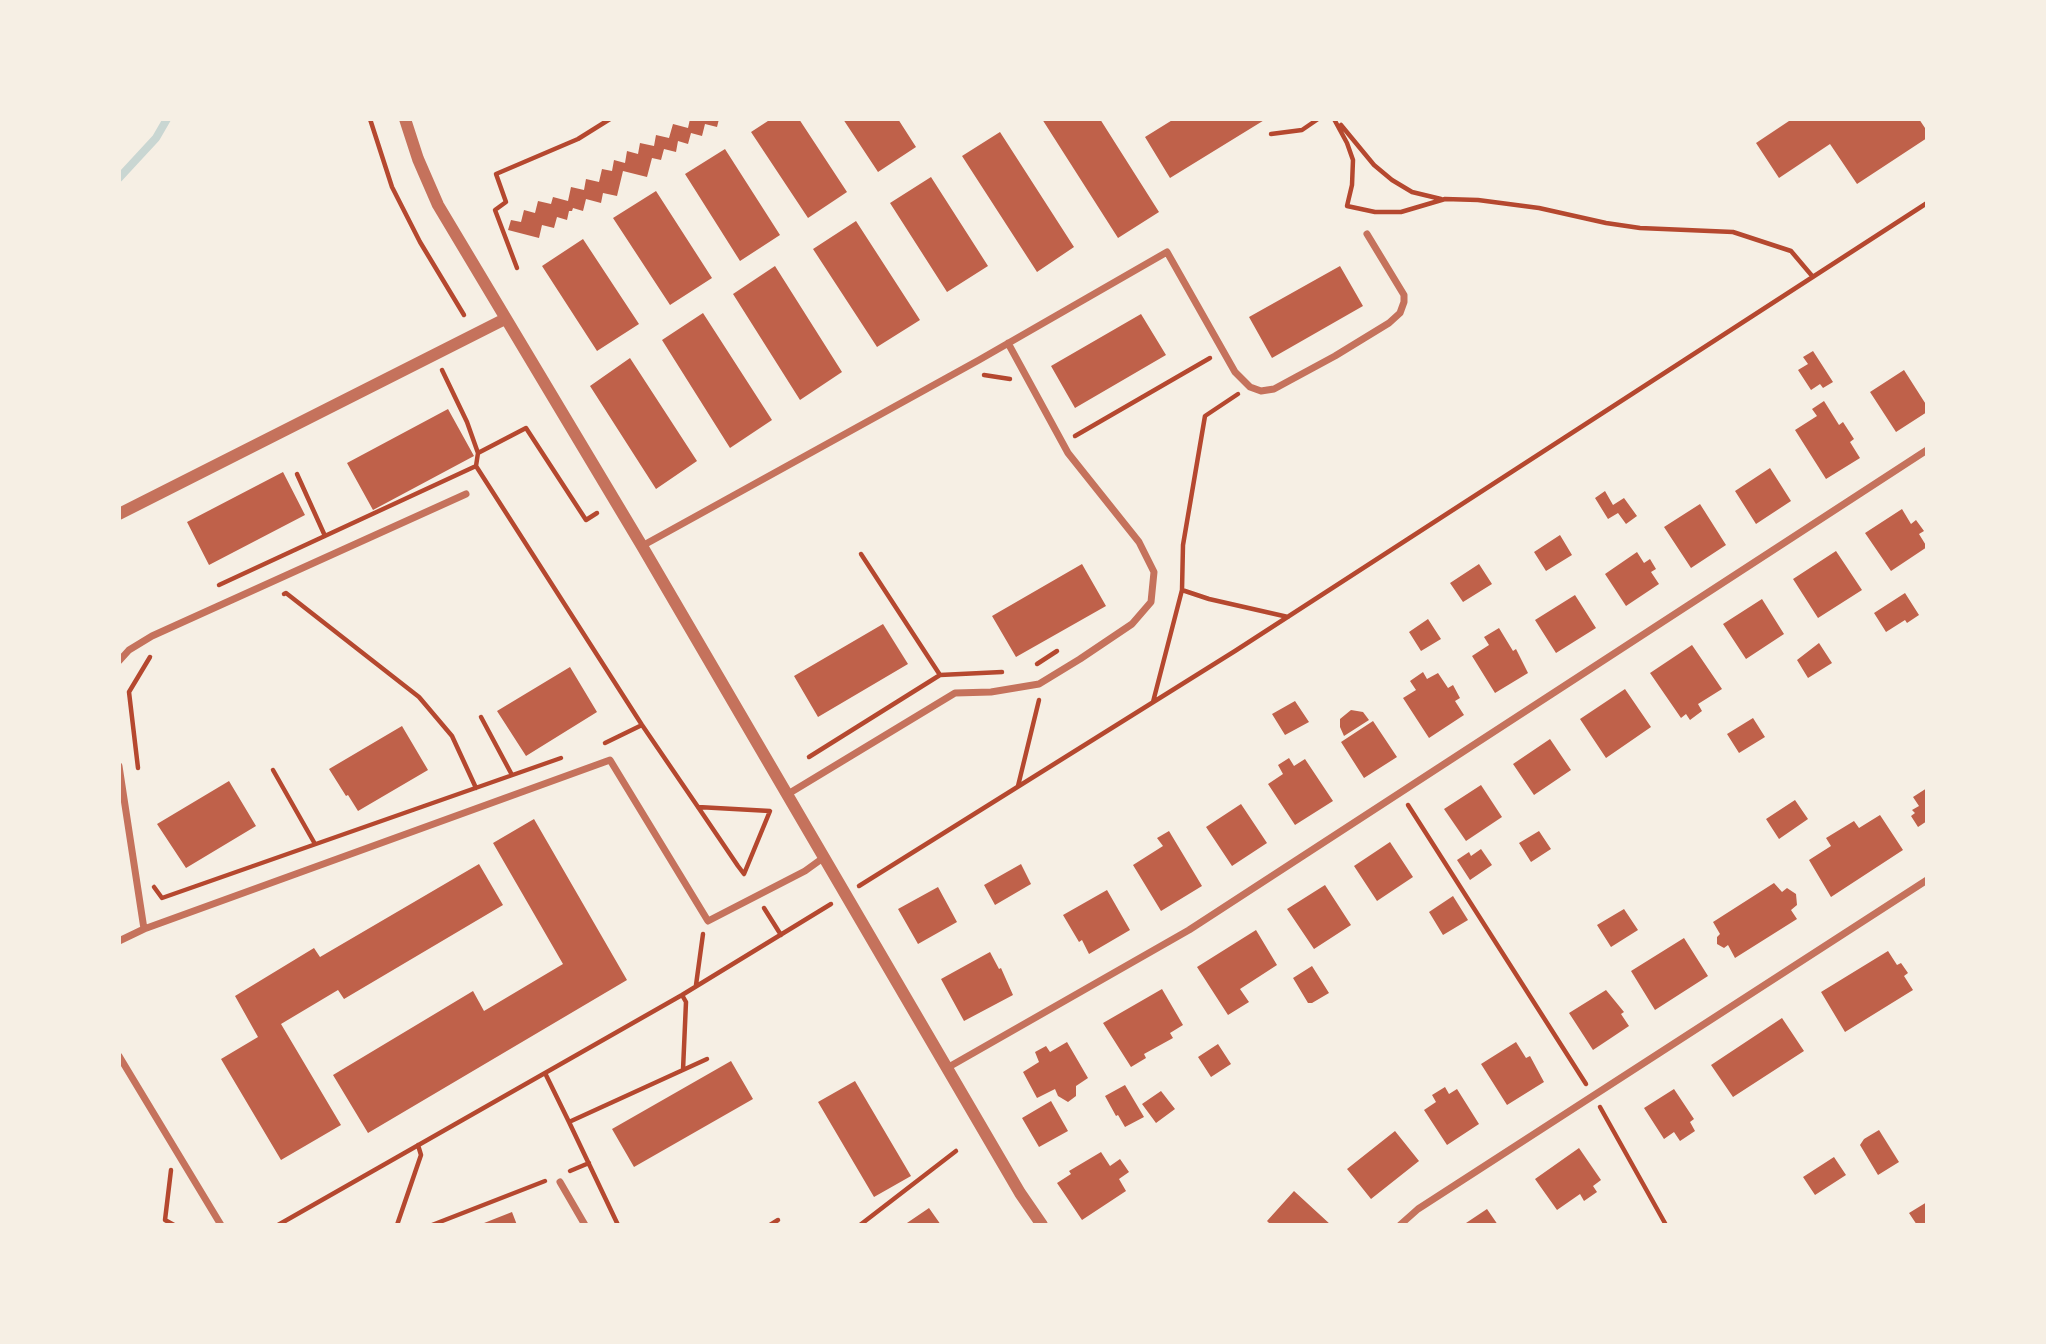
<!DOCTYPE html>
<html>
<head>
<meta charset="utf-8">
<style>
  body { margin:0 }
  #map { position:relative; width:2046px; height:1344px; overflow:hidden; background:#f6efe4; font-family:"Noto Sans",sans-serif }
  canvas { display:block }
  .frame { position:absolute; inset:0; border:121px solid #f6efe4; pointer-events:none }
</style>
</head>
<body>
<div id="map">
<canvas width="2046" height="1344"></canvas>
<div class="frame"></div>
</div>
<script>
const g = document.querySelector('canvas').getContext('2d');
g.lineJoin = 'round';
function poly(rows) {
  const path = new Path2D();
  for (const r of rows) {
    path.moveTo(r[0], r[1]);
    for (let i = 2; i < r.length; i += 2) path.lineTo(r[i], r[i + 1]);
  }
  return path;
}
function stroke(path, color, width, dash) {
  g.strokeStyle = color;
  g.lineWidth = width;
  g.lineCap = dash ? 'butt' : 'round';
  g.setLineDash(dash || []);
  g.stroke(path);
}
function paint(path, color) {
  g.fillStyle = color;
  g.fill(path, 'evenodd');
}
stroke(poly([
  [119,178,156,138,167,119]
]), '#c9d6d2', 8);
paint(poly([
  [690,119,719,119,717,127,705,124,702,136,691,133,688,144,678,141,676,152,664,149,661,160,652,158,647,177,623,171,617,196,603,193,601,203,586,199,583,211,573,208,572,211,569,211,567,220,557,217,554,228,542,225,539,238,508,230,511,220,521,222,524,210,535,213,538,201,551,204,553,197,568,201,571,187,584,190,586,179,599,182,602,169,612,171,614,160,625,163,627,151,638,154,640,143,654,146,656,135,669,138,673,124,688,128],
  [771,119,799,119,847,192,808,218,751,132],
  [843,119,898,119,916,147,878,172],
  [1042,119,1100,119,1159,212,1118,238],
  [1174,119,1266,119,1170,178,1145,137],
  [1792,119,1919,119,1927,131,1927,138,1857,184,1830,144,1779,178,1756,143],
  [1000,132,1074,247,1037,272,962,156],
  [725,149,780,235,740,261,685,174],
  [931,177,988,266,947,292,890,203],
  [656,191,712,278,670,305,613,218],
  [856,221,920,320,877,347,813,249],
  [583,239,639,324,597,351,542,266],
  [775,266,842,372,800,400,733,294],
  [1340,266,1363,306,1272,358,1249,317],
  [703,313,772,420,730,448,662,340],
  [1141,314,1166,355,1075,408,1051,366],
  [1813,351,1833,382,1823,388,1820,384,1811,390,1798,370,1808,364,1803,357],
  [630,358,697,461,656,489,590,386],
  [1904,370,1927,406,1927,412,1896,432,1870,392],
  [1824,401,1839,425,1843,422,1854,439,1850,442,1860,458,1826,479,1795,430,1817,416,1812,409],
  [448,409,474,456,373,510,347,463],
  [1770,468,1791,501,1756,524,1735,491],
  [283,472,305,515,209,565,187,522],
  [1605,491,1613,505,1624,498,1637,516,1626,524,1618,513,1608,519,1595,498],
  [1700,504,1726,545,1691,568,1664,527],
  [1902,509,1911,524,1916,520,1924,531,1919,534,1927,547,1891,571,1865,533],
  [1560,535,1572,555,1546,571,1534,552],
  [1836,551,1862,590,1818,618,1793,579],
  [1637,552,1644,563,1650,559,1656,569,1651,572,1659,584,1626,606,1605,574],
  [1082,564,1106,606,1016,657,992,616],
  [1479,564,1492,584,1463,602,1450,583],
  [1905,593,1919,615,1907,623,1905,620,1886,632,1874,613],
  [1575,595,1596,628,1556,653,1535,620],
  [1762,599,1784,634,1746,659,1723,624],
  [1428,619,1441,639,1421,651,1409,632],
  [883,624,908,664,818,717,794,676],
  [1499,628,1513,651,1516,649,1528,673,1495,693,1472,656,1489,645,1484,637],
  [1819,643,1832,663,1808,678,1797,660],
  [1692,645,1722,689,1698,704,1702,711,1690,720,1686,714,1681,718,1650,673],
  [570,667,597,712,526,756,497,711],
  [1423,672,1427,679,1438,673,1448,688,1453,685,1460,698,1455,701,1464,715,1429,738,1403,698,1416,690,1410,681],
  [1625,689,1651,727,1606,758,1580,719],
  [1295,701,1309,722,1285,735,1272,714],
  [1351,710,1363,712,1369,720,1344,736,1340,727,1340,719],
  [1753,718,1765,737,1739,753,1727,734],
  [1373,721,1397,757,1364,778,1341,742],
  [402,726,428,770,358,811,348,795,346,796,329,769],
  [1550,739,1571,770,1534,795,1513,764],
  [1289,758,1294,766,1305,759,1333,801,1295,825,1268,784,1283,774,1278,765],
  [229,781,256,826,186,868,157,824],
  [1481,785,1502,817,1466,841,1444,809],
  [1927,788,1927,821,1918,827,1911,816,1915,813,1912,810,1919,806,1913,797],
  [1795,800,1808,819,1779,839,1766,819],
  [1241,804,1267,843,1232,866,1206,827],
  [1880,815,1903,850,1831,897,1809,860,1831,846,1826,838,1854,821,1859,828],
  [534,819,627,980,368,1133,333,1075,473,991,484,1011,563,964,493,843],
  [1169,831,1202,886,1161,911,1133,865,1163,846,1157,838],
  [1539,831,1551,849,1531,862,1519,843],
  [1390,842,1413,877,1377,901,1354,866],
  [1481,849,1492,865,1470,880,1457,860,1469,852,1471,856],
  [479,864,503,905,344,999,338,990,281,1024,341,1125,281,1160,221,1059,258,1037,235,996,314,948,320,957],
  [1021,864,1031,884,995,905,984,885],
  [1774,883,1782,892,1787,888,1796,894,1797,905,1791,910,1797,919,1735,958,1728,945,1724,948,1717,944,1717,937,1720,934,1713,922],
  [1325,885,1351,925,1314,949,1287,909],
  [938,887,957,922,918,944,898,909],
  [1107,890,1130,930,1089,954,1082,940,1079,942,1063,915],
  [1453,896,1468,920,1443,935,1429,912],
  [1624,909,1638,930,1611,947,1597,925],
  [1256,930,1277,965,1240,989,1249,1002,1228,1015,1197,967],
  [1684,938,1708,976,1655,1010,1631,971],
  [1888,951,1897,965,1901,963,1908,973,1904,976,1913,990,1845,1032,1821,992],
  [990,952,999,969,1001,968,1013,995,964,1021,941,979],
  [1312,966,1329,993,1312,1003,1308,1003,1293,978],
  [1162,989,1183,1025,1170,1033,1173,1038,1144,1054,1146,1058,1131,1067,1103,1023],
  [1606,990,1624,1012,1621,1014,1629,1026,1593,1050,1569,1013],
  [1782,1018,1804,1051,1733,1097,1711,1065],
  [1067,1042,1088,1078,1076,1086,1076,1096,1068,1102,1058,1096,1055,1089,1037,1098,1023,1072,1039,1062,1035,1052,1046,1046,1050,1052],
  [1516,1042,1526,1058,1530,1056,1544,1082,1507,1105,1481,1064],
  [1218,1044,1231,1064,1211,1077,1198,1057],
  [731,1061,753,1099,634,1167,612,1129],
  [855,1081,911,1176,874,1197,818,1102],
  [1125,1085,1144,1117,1125,1127,1118,1115,1116,1116,1105,1096],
  [1445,1087,1449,1094,1457,1089,1479,1124,1447,1145,1424,1110,1436,1102,1432,1095],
  [1674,1089,1694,1119,1690,1122,1695,1131,1680,1141,1674,1132,1664,1139,1644,1108],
  [1161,1091,1175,1109,1156,1123,1142,1104],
  [1051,1101,1068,1131,1039,1147,1022,1118],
  [1879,1130,1899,1162,1878,1175,1860,1145,1864,1139],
  [1395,1131,1419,1161,1371,1199,1347,1169],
  [1579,1148,1601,1180,1593,1186,1597,1192,1584,1201,1580,1194,1557,1210,1535,1179],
  [1101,1152,1110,1166,1120,1159,1129,1172,1119,1179,1126,1191,1082,1220,1057,1183,1071,1174,1069,1171],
  [1834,1157,1846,1175,1815,1195,1803,1177],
  [1294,1191,1331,1225,1271,1225,1267,1221],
  [1927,1202,1927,1225,1917,1225,1909,1213],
  [929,1208,941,1225,904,1225],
  [1487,1209,1498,1225,1463,1225],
  [512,1212,517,1225,479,1225]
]), '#bf614a');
stroke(poly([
  [370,119,392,187,420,242,464,315],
  [1334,119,1347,143,1353,160,1352,185,1347,206,1375,212,1401,212,1445,199,1478,200,1539,208,1606,223,1640,228,1733,232,1791,251,1813,277],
  [1341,125,1374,165,1392,180,1412,192,1441,199],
  [1271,134,1302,130,1318,119],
  [517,268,495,210,506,202,496,174,578,139,610,119],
  [442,370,467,422,478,453,476,466,642,725,698,807,738,866,744,874,770,811,698,807],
  [984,375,1010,379],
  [1075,436,1210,358],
  [478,453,526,428,586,520,597,513],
  [297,474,325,536],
  [219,585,476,466],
  [1182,590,1209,599,1288,617],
  [284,594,286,593,419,697,452,736,476,788],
  [1037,664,1057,651],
  [940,675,1002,672],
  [1153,702,1182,590,1183,545,1205,416,1238,394],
  [481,717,512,775],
  [605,743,642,725],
  [809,757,940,675,861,554],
  [138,768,129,692,150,657],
  [273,770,315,844],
  [1018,786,1039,700],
  [1408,805,1586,1084],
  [859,886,1235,651,1927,203],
  [154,887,162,898,561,758],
  [764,908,781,935],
  [696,985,703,934],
  [682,995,686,1002,683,1070],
  [545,1073,569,1122],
  [1600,1107,1666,1225],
  [171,1170,165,1220,174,1225],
  [570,1171,589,1163],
  [278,1225,682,995,831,904],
  [397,1225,421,1155,418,1145],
  [432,1225,545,1181],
  [618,1225,569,1122,707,1059],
  [770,1225,778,1220],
  [860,1225,956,1151]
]), '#b5482f', 4.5);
stroke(poly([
  [642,546,979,360,1167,252,1235,372,1250,387,1261,391,1274,389,1335,356,1389,323,1400,313,1404,302,1404,295,1367,234],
  [119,661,129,650,152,636,466,494],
  [119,766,144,929],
  [788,794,955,693,991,692,1039,684,1080,659,1132,624,1151,602,1154,572,1139,542,1068,453,1008,343],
  [119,941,144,929,610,760,708,921,805,871,823,858],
  [119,1056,221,1225],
  [947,1068,1189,930,1927,450],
  [560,1182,585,1225],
  [1400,1225,1418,1209,1927,880]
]), '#c5725c', 7);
stroke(poly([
  [405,119,418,159,438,205,642,546,1020,1193,1042,1225],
  [119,514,505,319]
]), '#c5725c', 12);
</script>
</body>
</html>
